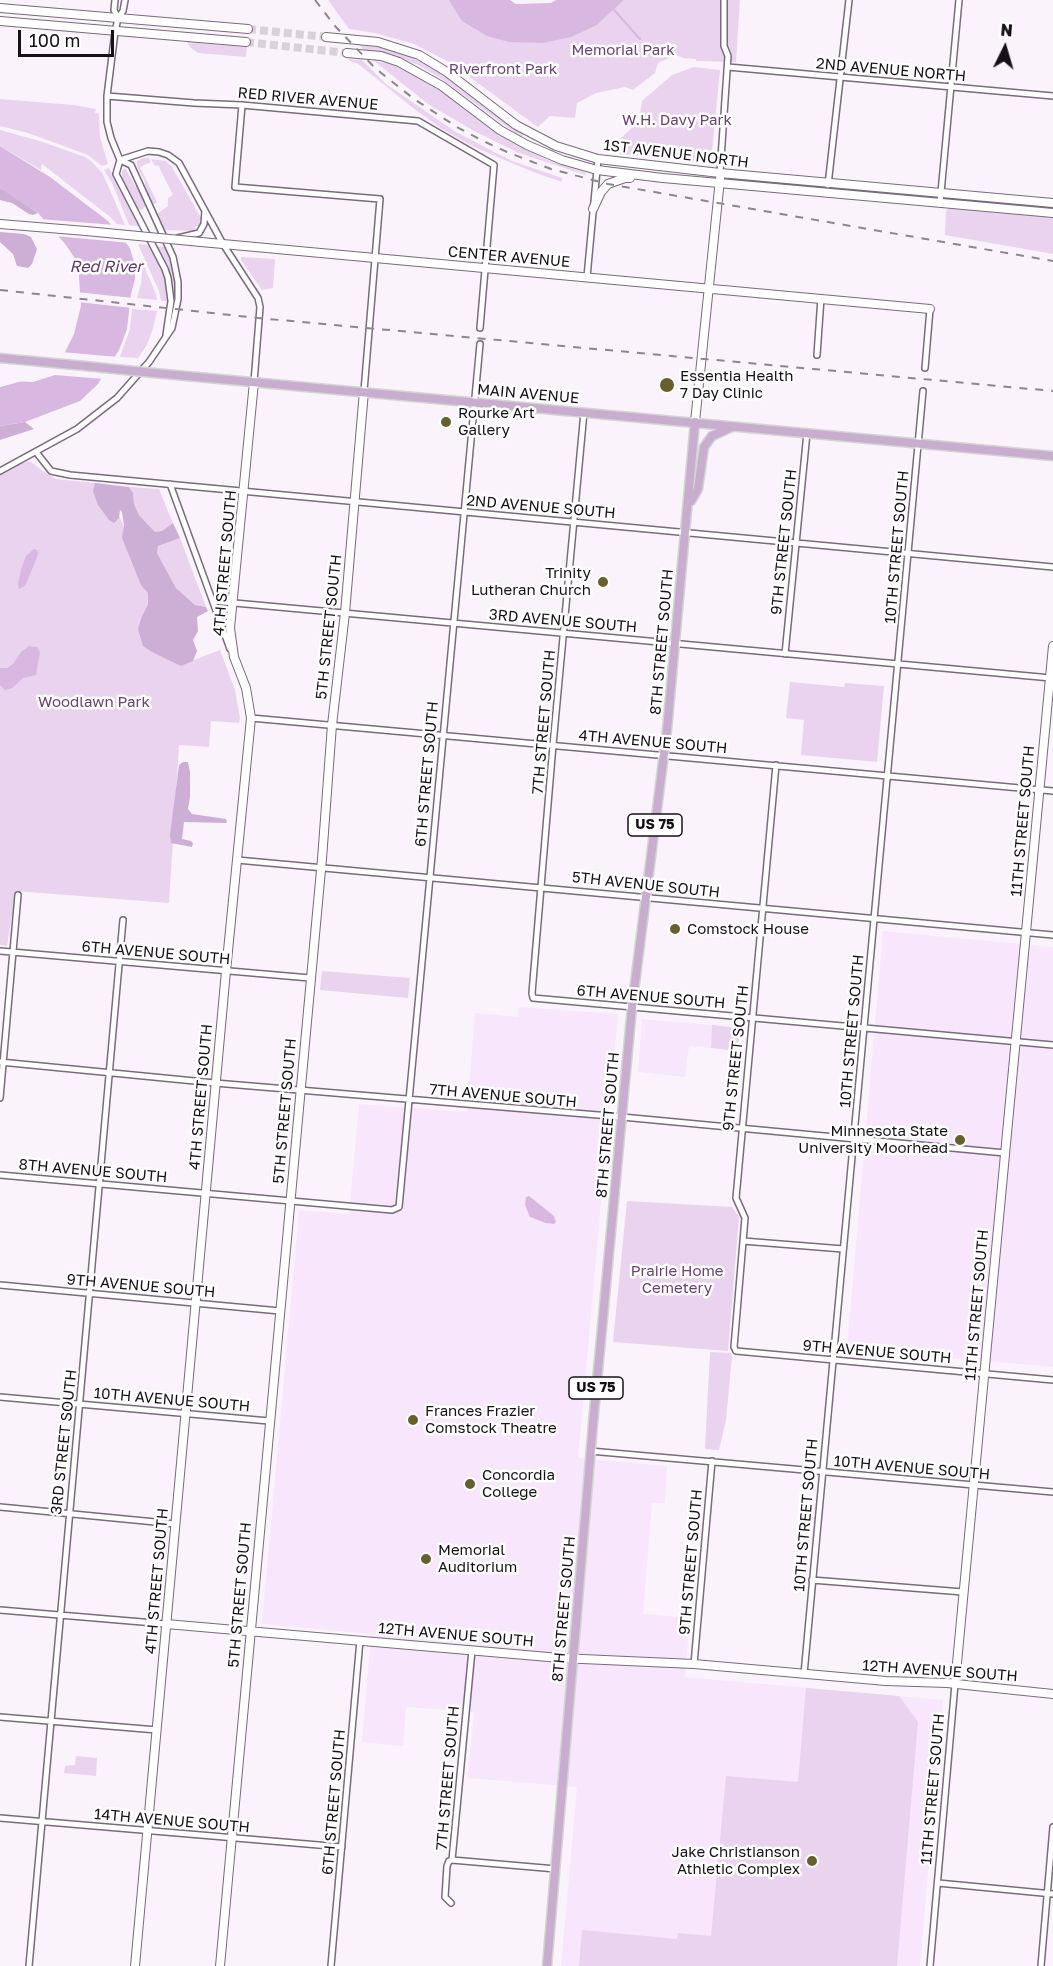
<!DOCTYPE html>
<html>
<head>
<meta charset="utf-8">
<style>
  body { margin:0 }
  #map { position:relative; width:1053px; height:1966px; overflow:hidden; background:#fbf3fc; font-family:"Golos Text",sans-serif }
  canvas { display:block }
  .north { position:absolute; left:975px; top:18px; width:60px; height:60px; -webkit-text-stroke:4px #fff; paint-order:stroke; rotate:5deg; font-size:16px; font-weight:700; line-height:24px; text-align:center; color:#161017 }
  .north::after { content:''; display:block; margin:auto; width:21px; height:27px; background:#161017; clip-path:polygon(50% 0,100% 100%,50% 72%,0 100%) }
  .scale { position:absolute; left:18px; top:30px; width:96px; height:27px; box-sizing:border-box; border:3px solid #161017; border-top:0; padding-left:8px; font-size:18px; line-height:21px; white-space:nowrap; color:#161017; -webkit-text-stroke:4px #fff; paint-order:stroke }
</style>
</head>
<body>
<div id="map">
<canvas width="1053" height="1966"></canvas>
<div class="north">N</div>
<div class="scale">100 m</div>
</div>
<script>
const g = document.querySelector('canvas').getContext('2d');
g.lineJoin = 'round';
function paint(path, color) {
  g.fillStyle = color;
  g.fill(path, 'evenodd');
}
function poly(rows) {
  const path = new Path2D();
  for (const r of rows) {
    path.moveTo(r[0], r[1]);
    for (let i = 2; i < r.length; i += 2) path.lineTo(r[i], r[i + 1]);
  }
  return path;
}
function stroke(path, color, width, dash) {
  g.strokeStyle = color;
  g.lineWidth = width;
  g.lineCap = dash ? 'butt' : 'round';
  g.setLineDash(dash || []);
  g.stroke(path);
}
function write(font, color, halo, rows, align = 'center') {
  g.font = font + ' "Golos Text",sans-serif';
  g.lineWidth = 5;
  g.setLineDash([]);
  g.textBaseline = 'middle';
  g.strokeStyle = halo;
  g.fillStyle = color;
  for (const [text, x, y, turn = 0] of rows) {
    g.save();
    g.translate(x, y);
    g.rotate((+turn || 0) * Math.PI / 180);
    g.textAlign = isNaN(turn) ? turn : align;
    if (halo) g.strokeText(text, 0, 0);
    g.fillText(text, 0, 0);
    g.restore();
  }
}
paint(poly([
  [883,931,1053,947,1053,1367,847,1349],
  [519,1007,618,1014,578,1458,667,1466,665,1503,652,1503,643,1614,690,1618,685,1677,943,1700,920,1966,561,1966,577,1787,468,1778,474,1712,408,1707,406,1709,403,1746,362,1742,371,1634,262,1624,299,1210,349,1214,359,1104,467,1112,475,1013,518,1017],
  [642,1019,712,1025,711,1048,689,1046,685,1077,638,1072]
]), '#f8e6fc');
paint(poly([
  [328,0,449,0,453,4,597,25,624,0,740,0,736,62,696,61,696,59,683,58,676,55,658,63,655,73,633,90,625,87,596,93,577,103,575,118,550,116,538,127,449,62,414,44,375,33,349,29],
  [187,42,247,47,246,57,198,53,190,47],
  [359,45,378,47,401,53,430,66,524,133,521,137,511,130,439,77,418,65,394,56,364,50],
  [348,59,362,60,386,84,456,132,512,161,562,178,562,182,533,172,474,147,442,129,413,108,357,63,351,62],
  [373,60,407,69,434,84,507,138,527,150,547,160,586,173,585,175,519,153,474,131,428,104],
  [694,67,720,70,711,162,619,154,620,139,639,121,642,101,672,75],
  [0,99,73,105,96,109,95,113,99,114,100,137,108,164,102,166,88,155,28,133,0,126],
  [0,130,43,142,85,157,91,161,103,174,125,225,117,224,109,216,42,164,41,170,0,146],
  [143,158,149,158,151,162,140,167,157,202,155,204,152,204,146,191,145,182,137,167,137,161],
  [151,159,166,161,172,167,201,218,201,226,196,226,194,231,165,230,157,214,168,206,168,198,173,195,158,165,155,166],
  [109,168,128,205,138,226,129,225,112,183,104,170],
  [125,168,146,203,145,207,141,210,135,207,122,180,122,171],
  [949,208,1053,217,1053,254,945,235,946,211],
  [138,244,150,245,161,265,167,284,168,301,161,301,159,291],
  [156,246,168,247,173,264,177,288,173,288,166,266],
  [241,257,275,259,273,288,262,290,241,260],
  [143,264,156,294,157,300,137,298,141,284],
  [132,309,157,311,153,328,147,345,138,358,120,357,130,329],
  [30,461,44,472,56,479,106,484,181,665,220,650,235,690,240,718,239,723,211,721,209,747,179,745,169,903,16,891,7,946,0,945,0,475,22,463],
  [129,487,159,489,173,523,162,531,155,532,139,515,134,504,133,493],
  [180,538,206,607,195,605,176,588,157,553,158,546],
  [790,682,844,687,845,683,884,686,877,762,801,755,804,720,786,718],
  [322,971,410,978,408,998,320,990],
  [712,1025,740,1028,738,1051,711,1048],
  [627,1201,732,1207,739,1217,728,1351,613,1342],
  [710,1352,731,1353,732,1356,726,1420,719,1450,705,1449],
  [806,1688,899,1696,918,1722,897,1966,579,1966,582,1930,677,1939,678,1933,711,1936,726,1776,798,1782],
  [76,1756,97,1758,96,1776,64,1773,65,1766,75,1765]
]), '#e9d3ef');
paint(poly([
  [0,188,7,192,38,213,33,215,29,214,12,203,0,200],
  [0,232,24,234,31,237,37,249,32,264,28,268,17,266,13,254,0,242],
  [25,422,34,429,0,440,0,426],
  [95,483,129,487,133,493,134,504,139,515,155,532,162,531,173,523,180,538,158,546,157,553,176,588,195,605,206,607,208,611,197,617,198,631,193,640,197,651,193,661,181,666,152,652,143,646,138,629,142,616,148,605,148,593,141,585,122,538,124,526,122,512,120,510,119,518,114,523,109,520,98,505,93,491],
  [183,762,188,762,190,772,190,797,188,809,192,814,226,819,227,822,226,823,184,822,182,839,191,841,193,843,192,847,171,843,170,835,179,765]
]), '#cdaed5');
paint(poly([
  [449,0,510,0,516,4,551,3,556,0,624,0,597,25,571,37,543,43,509,42,487,36,462,21],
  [0,146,50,177,108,221,130,248,135,266,135,279,131,294,127,329,119,350,98,384,80,401,25,422,0,426,0,387,37,377,61,360,74,334,81,306,78,263,66,245,38,213,0,188],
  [34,549,37,550,38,553,36,560,25,586,19,589,18,584,21,570,26,556],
  [29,646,37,647,40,652,36,675,23,678,11,689,5,690,0,685,0,668,7,668,13,664,21,652],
  [529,1196,554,1216,556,1222,554,1224,546,1223,530,1217,525,1205,526,1197]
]), '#d8b8e0');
paint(poly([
  [39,219,115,225,130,243,55,236],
  [76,292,133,298,132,308,78,302],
  [61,352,118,357,104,379,55,375,33,382,11,381,36,374,58,358]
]), '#fbf3fc');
stroke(poly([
  [614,10,640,39]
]), '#d8b8e0', 2);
stroke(poly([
  [248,29,326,37],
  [246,42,347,53]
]), '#d9d1da', 8, [8, 4]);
const street = poly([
  [115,0,114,10,118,18],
  [125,0,123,11,118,18,115,32,107,96,107,122,111,138,120,160,116,174,165,269,168,278,171,301,166,335],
  [728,67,1053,96],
  [107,96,194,103,242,105,418,121,494,165,480,328],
  [242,105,235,187,380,199,364,391],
  [120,160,148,151,159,152,168,155,179,163,223,244,258,298,260,307,254,382],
  [720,173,728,56,724,46,724,0],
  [828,185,849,0],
  [940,203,959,0],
  [178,238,199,233,204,224,205,211],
  [587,277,598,159],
  [817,355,821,298],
  [925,368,930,309],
  [584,412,553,745,532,993,533,998,1053,1045],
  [36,452,51,471,70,475,1053,567],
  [0,471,77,429,117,398,149,362,172,328,178,299,178,282,173,257,131,165,120,160],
  [170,484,230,649],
  [213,601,1051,678],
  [785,654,807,433],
  [251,718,1053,791],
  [776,765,736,1198,745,1218,734,1347,736,1351,1053,1380],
  [237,860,1053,935],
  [0,951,310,978],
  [0,1062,215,1083,622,1117,1005,1153],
  [0,1098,18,895],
  [0,1175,392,1210,399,1207,480,344],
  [743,1241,843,1249],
  [0,1285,280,1311],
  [0,1397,269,1421],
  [590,1451,1053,1492],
  [0,1507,176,1524],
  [812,1580,963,1592],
  [0,1610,166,1624],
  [694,1664,712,1461],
  [804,1674,923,391],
  [0,1717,157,1730],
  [0,1818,342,1847],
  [452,1860,556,1869],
  [938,1883,1053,1894],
  [451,1903,445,1897,447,1866,449,1861,452,1860,472,1650],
  [29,1966,123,920],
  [331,1966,360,1640],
  [930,1966,955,1684],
  [1041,1966,1053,1827]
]);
const secondary = poly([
  [0,8,248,29],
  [0,21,246,42],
  [326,37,378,42,419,55,447,72,516,125,556,146,598,159,720,173,1053,203],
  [347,53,381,56,399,62,442,86,500,130,527,145,562,160,597,170,663,178,1053,213],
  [593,209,601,192,608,184,625,178,630,178],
  [0,224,86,231],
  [201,242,930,309],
  [695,422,720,179],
  [166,1624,560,1658,694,1664,886,1681,947,1683,1053,1694],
  [955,1684,1053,646],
  [135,1966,226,971,251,718,246,688,234,657,230,628,254,382],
  [220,1966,322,859,332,725,345,613,364,391]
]);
const primary = poly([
  [0,358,85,366],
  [154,373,1053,456],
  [691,501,698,489,704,447,712,436,732,427],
  [547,1966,593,1424,632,1007,667,730,695,422]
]);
stroke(street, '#796a7d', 8);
stroke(secondary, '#796a7d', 10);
stroke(primary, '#d5d4d5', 11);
stroke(street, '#fff', 5);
stroke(secondary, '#fff', 8);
stroke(primary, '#c8adcf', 8);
stroke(poly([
  [315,0,335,26,375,68,414,99,457,127,481,140,507,152,551,169,608,184,1053,261],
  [0,290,258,318,1053,391]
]), '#8d868e', 2, [8, 8]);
const secondaryBridge = poly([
  [86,231,201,242]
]);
const primaryBridge = poly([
  [85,366,154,373]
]);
stroke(secondaryBridge, '#796a7d', 10, []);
stroke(primaryBridge, '#d5d4d5', 11, []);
stroke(secondaryBridge, '#fff', 8);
stroke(primaryBridge, '#c8adcf', 8);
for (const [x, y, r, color] of [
  [667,385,8,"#67602c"],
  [446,422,6,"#67602c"],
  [603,582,6,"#67602c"],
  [675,929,6,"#67602c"],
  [960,1140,6,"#67602c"],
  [413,1420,6,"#67602c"],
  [470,1484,6,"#67602c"],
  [426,1559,6,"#67602c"],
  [812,1861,6,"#67602c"]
]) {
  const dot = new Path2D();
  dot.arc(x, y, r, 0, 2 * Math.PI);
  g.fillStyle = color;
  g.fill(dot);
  stroke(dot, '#fff', 2);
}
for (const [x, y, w] of [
  [655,825,54],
  [596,1388,54]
]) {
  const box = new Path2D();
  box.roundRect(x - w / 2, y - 11, w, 22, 4.5);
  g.fillStyle = '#fff';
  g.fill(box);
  stroke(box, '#161017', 1.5);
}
write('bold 14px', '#161017', null, [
  ["US 75",655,825],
  ["US 75",596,1388]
]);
write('15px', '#6b4175', '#fff', [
  ["Memorial Park",623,50],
  ["Riverfront Park",503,69],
  ["W.H. Davy Park",677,120],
  ["Woodlawn Park",94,702],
  ["Prairie Home",677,1271],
  ["Cemetery",677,1288]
]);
write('15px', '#161017', '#fff', [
  ["2ND AVENUE NORTH",891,70,5],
  ["RED RIVER AVENUE",308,99,5],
  ["1ST AVENUE NORTH",676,154,7],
  ["CENTER AVENUE",509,257,5],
  ["MAIN AVENUE",528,394,5],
  ["2ND AVENUE SOUTH",541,507,5],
  ["9TH STREET SOUTH",784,542,-84],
  ["10TH STREET SOUTH",897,547,-85],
  ["4TH STREET SOUTH",225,563,-85],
  ["3RD AVENUE SOUTH",563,621,5],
  ["5TH STREET SOUTH",329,627,-84],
  ["8TH STREET SOUTH",662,642,-85],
  ["7TH STREET SOUTH",544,722,-85],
  ["4TH AVENUE SOUTH",653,742,5],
  ["6TH STREET SOUTH",427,774,-85],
  ["11TH STREET SOUTH",1023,821,-85],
  ["5TH AVENUE SOUTH",646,885,6],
  ["6TH AVENUE SOUTH",156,953,5],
  ["6TH AVENUE SOUTH",651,997,5],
  ["10TH STREET SOUTH",852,1031,-85],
  ["9TH STREET SOUTH",736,1058,-84],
  ["7TH AVENUE SOUTH",503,1096,5],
  ["4TH STREET SOUTH",201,1097,-85],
  ["5TH STREET SOUTH",285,1111,-85],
  ["8TH STREET SOUTH",608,1125,-85],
  ["8TH AVENUE SOUTH",93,1171,5],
  ["9TH AVENUE SOUTH",141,1286,5],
  ["11TH STREET SOUTH",977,1305,-85],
  ["9TH AVENUE SOUTH",877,1352,5],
  ["10TH AVENUE SOUTH",172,1400,5],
  ["3RD STREET SOUTH",64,1442,-84],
  ["10TH AVENUE SOUTH",912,1468,5],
  ["10TH STREET SOUTH",806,1515,-85],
  ["9TH STREET SOUTH",691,1562,-85],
  ["4TH STREET SOUTH",157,1581,-85],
  ["5TH STREET SOUTH",240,1595,-85],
  ["8TH STREET SOUTH",564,1609,-85],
  ["12TH AVENUE SOUTH",456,1635,5],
  ["12TH AVENUE SOUTH",940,1671,4],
  ["7TH STREET SOUTH",448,1778,-85],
  ["11TH STREET SOUTH",933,1789,-85],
  ["6TH STREET SOUTH",334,1802,-85],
  ["14TH AVENUE SOUTH",172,1821,5]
]);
write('15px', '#161017', '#fff', [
  ["Essentia Health",680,376],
  ["7 Day Clinic",680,393],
  ["Rourke Art",458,413],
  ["Gallery",458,430],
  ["Trinity",591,573,"right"],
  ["Lutheran Church",591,590,"right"],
  ["Comstock House",687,929],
  ["Minnesota State",948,1131,"right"],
  ["University Moorhead",948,1148,"right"],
  ["Frances Frazier",425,1411],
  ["Comstock Theatre",425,1428],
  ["Concordia",482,1475],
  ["College",482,1492],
  ["Memorial",438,1550],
  ["Auditorium",438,1567],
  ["Jake Christianson",800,1852,"right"],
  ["Athletic Complex",800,1869,"right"]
], 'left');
write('italic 16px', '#60386a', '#fff', [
  ["Red River",106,267]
]);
</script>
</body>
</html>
